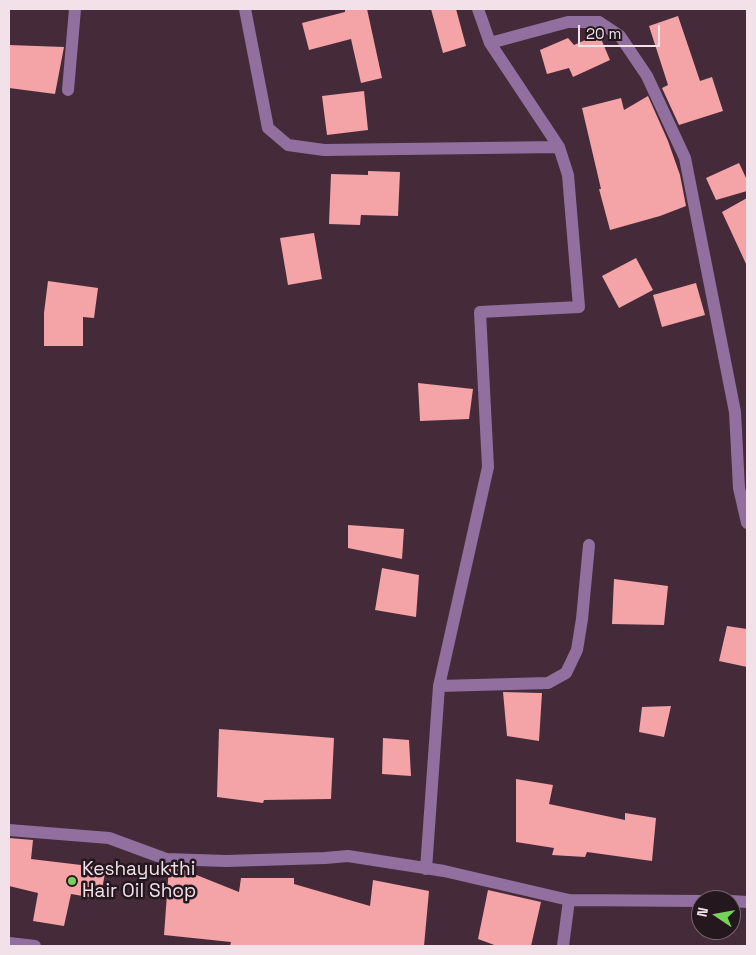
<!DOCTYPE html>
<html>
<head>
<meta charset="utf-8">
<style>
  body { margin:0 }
  #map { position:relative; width:756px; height:955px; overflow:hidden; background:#452b39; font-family:"Space Grotesk",sans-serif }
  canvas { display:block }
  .frame { position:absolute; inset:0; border:10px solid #f3e1ea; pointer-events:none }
  .north { position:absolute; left:691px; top:890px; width:50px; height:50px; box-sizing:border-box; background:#24181e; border:1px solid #776870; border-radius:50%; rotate:282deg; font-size:14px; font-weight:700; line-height:20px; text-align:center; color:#f3e1ea }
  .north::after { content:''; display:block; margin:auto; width:18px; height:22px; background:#77d259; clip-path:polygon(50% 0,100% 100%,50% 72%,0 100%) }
  .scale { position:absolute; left:578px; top:25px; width:82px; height:22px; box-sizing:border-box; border:2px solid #f3e1ea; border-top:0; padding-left:6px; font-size:15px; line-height:18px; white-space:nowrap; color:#f3e1ea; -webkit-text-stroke:4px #24181e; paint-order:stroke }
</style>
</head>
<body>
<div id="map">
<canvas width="756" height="955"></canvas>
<div class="frame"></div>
<div class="north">N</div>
<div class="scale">20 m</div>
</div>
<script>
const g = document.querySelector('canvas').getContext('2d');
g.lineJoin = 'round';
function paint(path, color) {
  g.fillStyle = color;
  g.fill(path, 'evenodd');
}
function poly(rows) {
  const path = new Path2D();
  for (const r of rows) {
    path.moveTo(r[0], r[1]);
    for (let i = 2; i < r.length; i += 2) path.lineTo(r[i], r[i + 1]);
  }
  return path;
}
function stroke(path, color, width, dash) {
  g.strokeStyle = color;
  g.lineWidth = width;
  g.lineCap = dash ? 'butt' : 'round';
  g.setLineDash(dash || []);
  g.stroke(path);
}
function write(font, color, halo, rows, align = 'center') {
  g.font = font + ' "Space Grotesk",sans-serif';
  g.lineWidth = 5;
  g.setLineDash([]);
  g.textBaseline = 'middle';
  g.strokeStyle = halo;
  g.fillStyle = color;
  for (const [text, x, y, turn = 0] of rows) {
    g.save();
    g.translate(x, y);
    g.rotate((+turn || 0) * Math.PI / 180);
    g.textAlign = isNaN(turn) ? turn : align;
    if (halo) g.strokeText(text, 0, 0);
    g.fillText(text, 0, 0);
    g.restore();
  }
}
paint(poly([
  [345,9,367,9,382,78,361,83,351,39,309,50,302,23,345,12],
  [431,9,456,9,466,46,443,53],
  [678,16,700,81,712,77,723,111,679,125,662,88,668,85,649,26],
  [599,34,610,60,573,77,569,68,547,74,540,50,568,38,574,45],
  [9,45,64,47,55,94,9,88],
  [364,91,368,130,327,135,322,96],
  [648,96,668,141,680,175,686,206,660,216,610,230,599,189,601,189,582,108,621,98,624,110],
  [739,163,747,180,747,191,716,200,706,178],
  [368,171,400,172,398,216,361,215,360,225,329,224,331,174,368,175],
  [747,198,747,266,722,212],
  [314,233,322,279,288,285,280,238],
  [636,258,653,290,619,308,602,276],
  [48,281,98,288,94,318,83,317,83,346,44,346,44,313],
  [696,283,705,315,662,327,653,295],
  [418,383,473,389,469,419,420,421],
  [348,525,404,529,402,559,348,548],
  [382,568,419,575,416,617,375,610],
  [614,579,668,586,664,625,612,624],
  [727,626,747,629,747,667,719,661],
  [503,692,542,693,539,741,507,736],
  [671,706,664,737,639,732,642,707],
  [219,729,334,738,331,799,264,800,263,803,217,797],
  [383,738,409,740,411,776,382,774],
  [516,779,553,785,549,804,625,820,625,813,656,818,652,861,587,852,585,857,552,855,554,848,516,842],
  [9,838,33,840,31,859,106,868,100,899,71,894,64,926,33,921,38,893,9,886],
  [169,867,179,868,239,892,241,878,294,878,294,884,370,906,373,880,429,891,424,946,230,946,231,942,164,935],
  [488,890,541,902,531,946,497,946,478,939]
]), '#f4a3a7');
stroke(poly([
  [245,9,268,128,288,145,324,150,559,147],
  [490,43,568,22,599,22,620,36,647,76,685,158,735,412,739,488,747,523],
  [68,90,75,9],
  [439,686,548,683,566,673,577,650,582,619,589,545],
  [9,830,109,838,166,859,226,861,325,858,348,856,444,871,569,900,701,901],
  [426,869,439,686,488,467,480,312,579,307,568,175,559,147,490,43,478,9],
  [731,901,747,902],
  [9,943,35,946],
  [563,946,569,900]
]), '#9170a0', 12);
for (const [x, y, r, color] of [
  [72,881,5,"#77d259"]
]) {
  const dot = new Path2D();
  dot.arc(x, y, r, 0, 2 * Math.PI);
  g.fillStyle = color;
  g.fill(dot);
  stroke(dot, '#24181e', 2);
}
write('19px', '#f3e1ea', '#24181e', [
  ["Keshayukthi",82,870],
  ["Hair Oil Shop",82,892]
], 'left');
</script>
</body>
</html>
